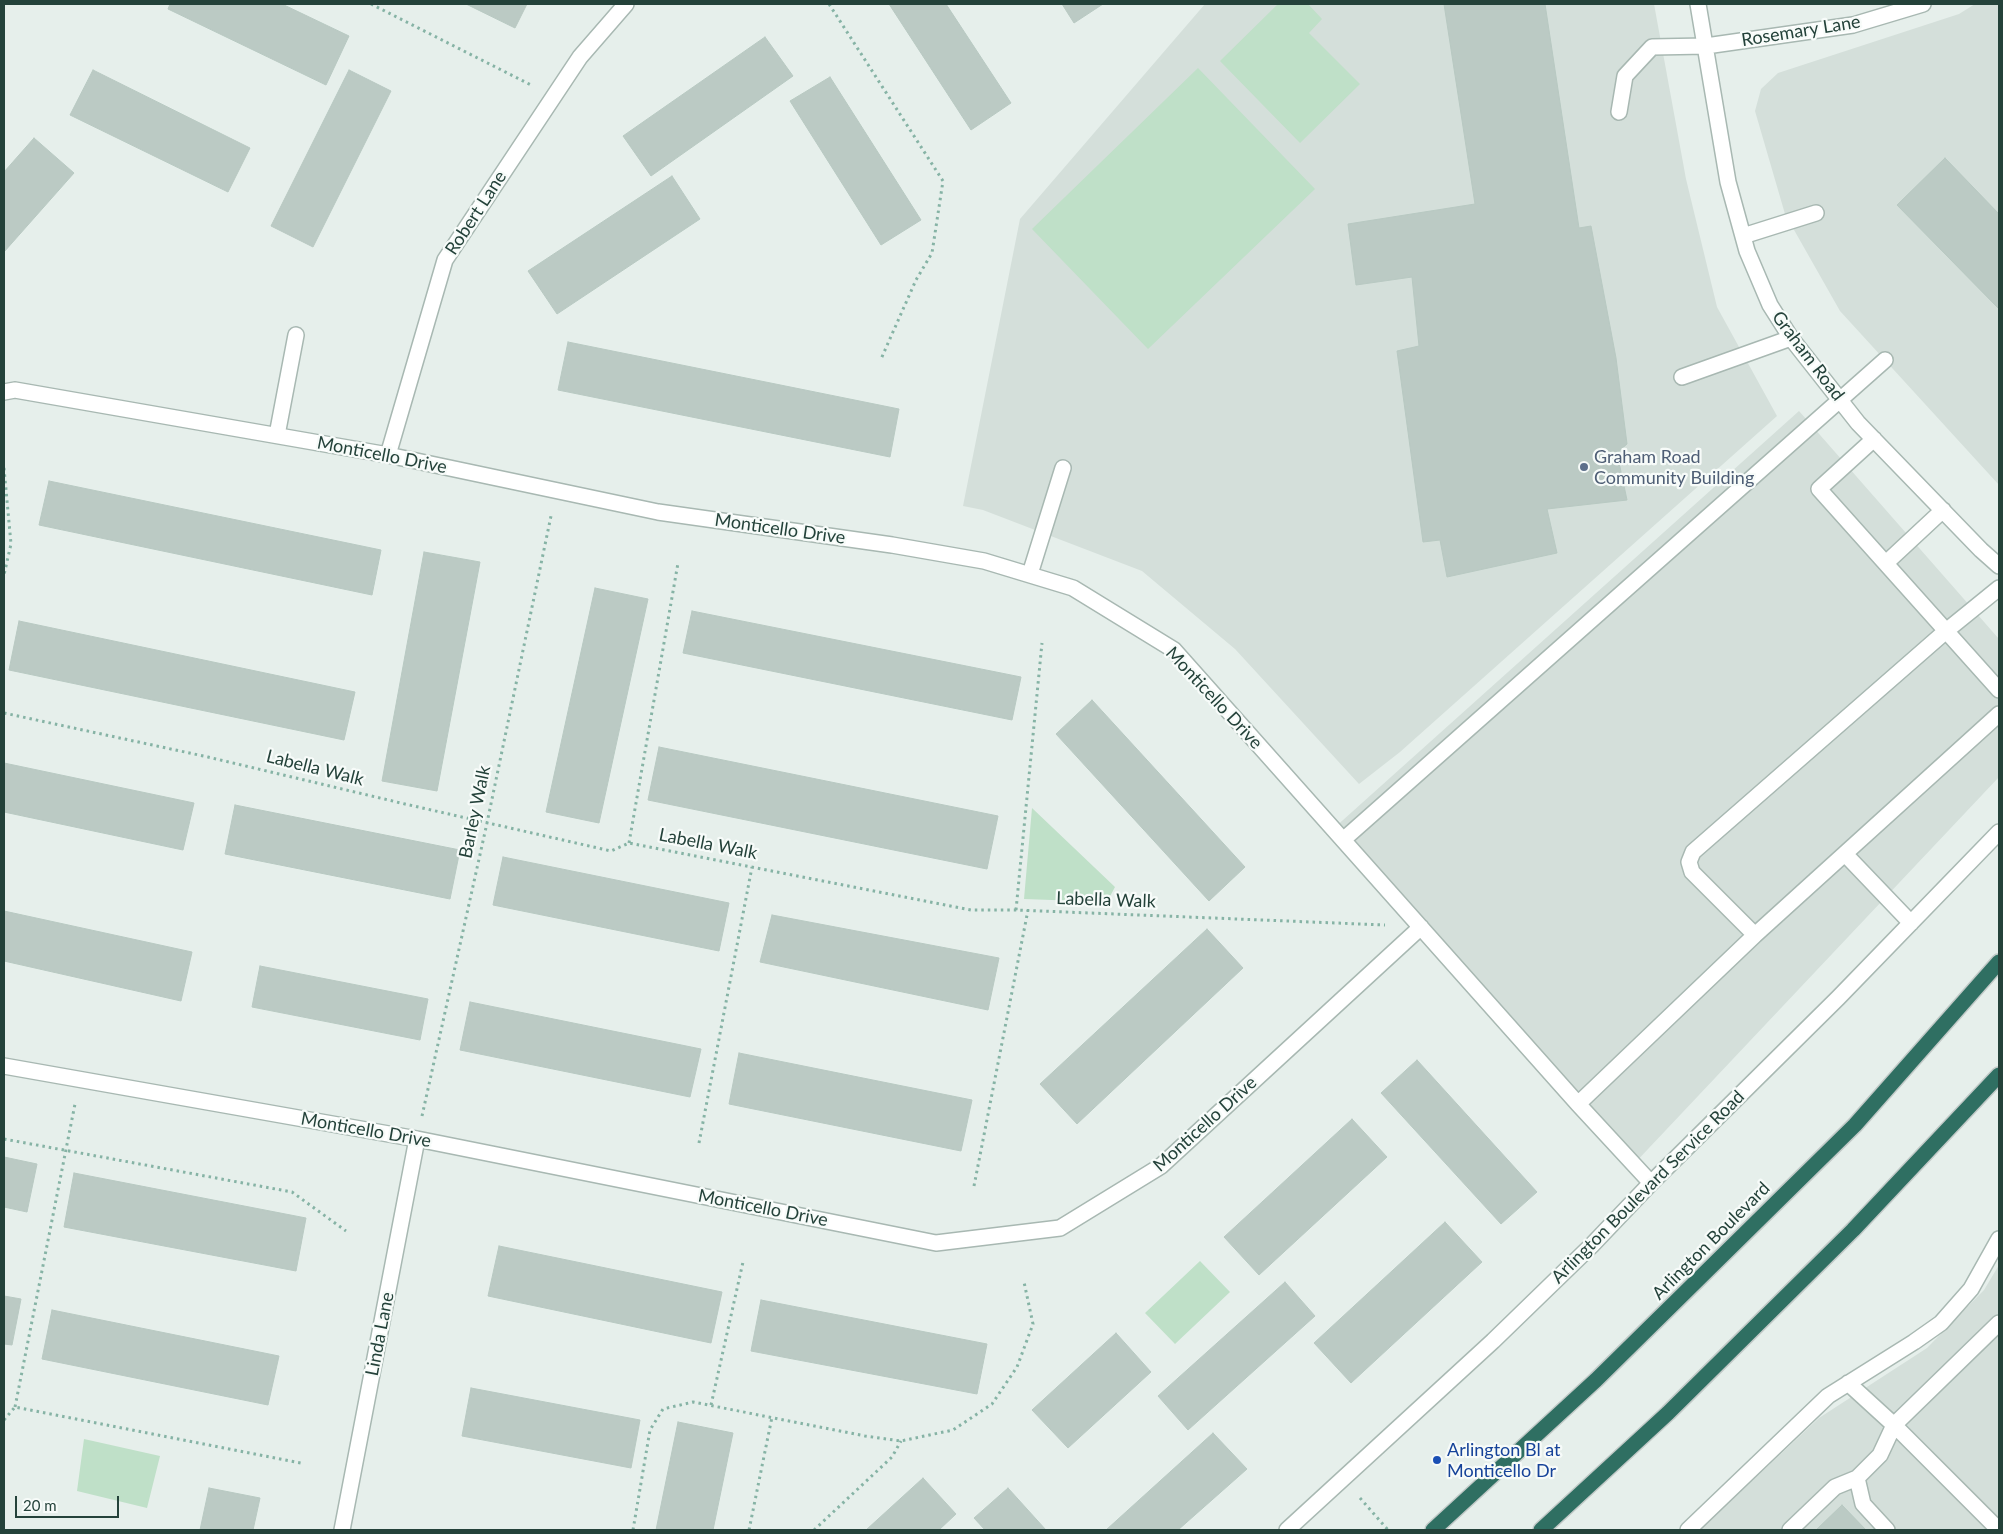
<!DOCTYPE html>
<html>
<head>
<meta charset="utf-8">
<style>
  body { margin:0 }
  #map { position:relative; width:2003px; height:1534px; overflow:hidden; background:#e6efeb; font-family:Lato,sans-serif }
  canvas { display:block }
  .frame { position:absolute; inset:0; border:5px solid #24423a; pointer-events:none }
  .scale { position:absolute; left:15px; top:1496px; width:104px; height:22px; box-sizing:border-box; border:2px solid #24423a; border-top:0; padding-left:6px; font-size:15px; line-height:18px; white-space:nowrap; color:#24423a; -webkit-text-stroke:4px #f7fbf9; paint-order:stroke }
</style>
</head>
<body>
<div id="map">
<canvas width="2003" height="1534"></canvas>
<div class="frame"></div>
<div class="scale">20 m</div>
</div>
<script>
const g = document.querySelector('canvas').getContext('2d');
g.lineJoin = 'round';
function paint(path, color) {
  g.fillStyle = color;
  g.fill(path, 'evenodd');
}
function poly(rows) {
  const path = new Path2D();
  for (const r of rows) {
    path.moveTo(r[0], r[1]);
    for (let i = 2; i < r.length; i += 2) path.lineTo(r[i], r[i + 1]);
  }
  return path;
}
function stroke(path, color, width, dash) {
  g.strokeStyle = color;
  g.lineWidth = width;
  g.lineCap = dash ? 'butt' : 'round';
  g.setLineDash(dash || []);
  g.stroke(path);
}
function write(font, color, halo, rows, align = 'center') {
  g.font = font + ' Lato,sans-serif';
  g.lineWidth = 4.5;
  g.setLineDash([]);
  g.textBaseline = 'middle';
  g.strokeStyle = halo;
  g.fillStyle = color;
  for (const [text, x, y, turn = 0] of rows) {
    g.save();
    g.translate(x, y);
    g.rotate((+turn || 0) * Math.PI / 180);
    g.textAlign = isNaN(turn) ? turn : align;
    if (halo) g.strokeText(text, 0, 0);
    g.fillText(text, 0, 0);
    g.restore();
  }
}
paint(poly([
  [1205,4,1654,4,1686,179,1717,307,1777,416,1400,752,1359,784,1235,649,1142,571,983,510,963,506,1020,219],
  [1975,4,1999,4,1999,485,1840,311,1785,214,1755,111,1761,89,1778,73,1959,14],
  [1799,411,1999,639,1999,777,1632,1166,1333,829],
  [1999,1265,1999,1530,1700,1530,1819,1418,1927,1348,1984,1290]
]), '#d4dfda');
paint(poly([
  [1278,4,1308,4,1322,19,1309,33,1360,84,1300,143,1220,61],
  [1198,68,1315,189,1148,349,1032,229],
  [1032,808,1115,887,1107,902,1024,899],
  [1200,1261,1230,1292,1175,1344,1145,1313],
  [84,1439,160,1456,147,1508,77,1491]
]), '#bfe0c8');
const building = poly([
  [170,4,282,4,349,36,326,85,168,9,170,4],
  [466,4,527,4,515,28,466,4],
  [889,4,946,4,1011,103,971,130,889,4],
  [1062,4,1103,4,1074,23,1062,4],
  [1444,4,1545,4,1579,228,1591,226,1616,358,1627,444,1617,453,1627,500,1547,509,1557,553,1447,577,1440,540,1423,542,1397,351,1419,346,1412,277,1356,285,1348,224,1475,204,1444,4],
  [765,37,793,76,651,176,623,136,765,37],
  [93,70,250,148,228,192,70,115,93,70],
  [349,70,391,91,313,247,271,226,349,70],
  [830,77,921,220,881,245,790,101,830,77],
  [34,138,74,173,4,252,4,172,34,138],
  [1945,158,1999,214,1999,309,1897,205,1945,158],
  [672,176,700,219,557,314,528,271,672,176],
  [568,342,899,409,890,457,558,390,568,342],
  [49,481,381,550,372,595,39,525,49,481],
  [424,552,480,562,437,791,382,781,424,552],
  [595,588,648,599,599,823,546,812,595,588],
  [692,611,1021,677,1012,720,683,653,692,611],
  [19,621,355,692,344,740,9,670,19,621],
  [1092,700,1245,867,1209,901,1056,734,1092,700],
  [659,747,998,816,987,869,648,800,659,747],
  [4,763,194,803,183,850,4,812,4,763],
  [235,805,460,850,450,899,225,854,235,805],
  [503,857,729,903,719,951,493,905,503,857],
  [4,911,192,952,181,1001,4,961,4,911],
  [772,915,999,958,988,1010,760,962,772,915],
  [1207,929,1243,968,1077,1124,1040,1084,1207,929],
  [260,966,428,999,420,1040,252,1007,260,966],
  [470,1002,701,1049,690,1097,460,1050,470,1002],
  [739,1053,972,1100,961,1151,729,1104,739,1053],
  [1417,1060,1537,1192,1501,1224,1381,1093,1417,1060],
  [1352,1119,1387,1157,1259,1275,1224,1237,1352,1119],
  [4,1157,37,1164,27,1212,4,1207,4,1157],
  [74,1173,306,1218,296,1271,64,1227,74,1173],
  [1445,1222,1482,1262,1351,1383,1314,1343,1445,1222],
  [499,1246,722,1292,711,1343,488,1296,499,1246],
  [1285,1282,1315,1316,1188,1430,1158,1396,1285,1282],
  [4,1296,21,1299,12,1345,4,1344,4,1296],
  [761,1300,987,1344,977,1394,751,1351,761,1300],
  [52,1310,279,1356,268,1405,42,1359,52,1310],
  [1116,1333,1151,1372,1068,1448,1032,1410,1116,1333],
  [471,1388,640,1420,631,1468,462,1436,471,1388],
  [678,1422,733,1433,713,1530,656,1530,678,1422],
  [1213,1433,1247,1469,1178,1530,1106,1530,1213,1433],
  [923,1478,956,1514,939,1530,866,1530,923,1478],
  [209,1488,260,1498,253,1530,200,1530,209,1488],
  [1008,1488,1046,1530,985,1530,974,1518,1008,1488],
  [1842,1505,1866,1530,1816,1530,1842,1505]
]);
paint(building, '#bbcac4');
stroke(building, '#b8c9c2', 1);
const minor = poly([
  [1698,4,1728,182,1747,251,1770,305,1791,338,1858,423,1981,550,1999,566],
  [1619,112,1625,76,1652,47,1706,46,1853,25,1923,4],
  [1743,236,1816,213],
  [1682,377,1791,338],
  [4,392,15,390,388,455,658,512,892,545,984,561,1073,588,1174,650,1578,1104,1651,1183],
  [277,435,296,335],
  [1874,439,1819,489,1999,690],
  [388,455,445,260,580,57,626,4],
  [1886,563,1943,510],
  [1030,574,1063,468],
  [1343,840,1885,360],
  [1845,854,1911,923],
  [1755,935,1692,872,1689,862,1693,852,1946,631,1999,588],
  [4,1066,417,1139,936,1243,1060,1228,1161,1166,1421,927],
  [1578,1104,1755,935,1999,714],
  [1999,1323,1894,1425,1999,1530],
  [1857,1478,1863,1504,1887,1530],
  [342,1530,417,1139],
  [1287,1530,1493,1341,1592,1245,1651,1183,1838,998,1999,832],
  [1688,1530,1828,1396,1914,1342,1941,1323,1971,1289,1999,1239],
  [1790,1530,1835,1487,1857,1478,1880,1455,1894,1425,1848,1383]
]);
const highway = poly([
  [1433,1530,1596,1380,1855,1125,1999,962],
  [1541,1530,1668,1413,1853,1230,1999,1075]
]);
stroke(minor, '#a8b8b2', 18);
stroke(highway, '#c2cac8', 18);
stroke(poly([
  [371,4,531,85],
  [829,4,943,181,932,253,916,280,881,359],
  [4,468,11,544,4,575],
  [4,713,208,757,405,804,611,851,629,843,971,910,1016,910,1385,925],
  [629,843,678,563],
  [1016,910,1042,643],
  [422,1116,487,823,551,516],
  [4,1139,292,1192,346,1231],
  [699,1143,752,867],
  [974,1186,1028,910],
  [711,1405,743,1262],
  [15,1407,75,1104],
  [4,1420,15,1407,301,1463],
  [1360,1498,1388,1530],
  [633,1530,650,1430,663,1409,693,1402,865,1436,901,1441,953,1430,992,1404,1017,1367,1033,1324,1024,1282],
  [749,1530,772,1417],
  [814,1530,892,1457,901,1441]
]), '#86b3a5', 3, [2.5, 4]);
stroke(minor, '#fff', 15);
stroke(highway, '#2f6f62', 15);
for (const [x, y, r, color] of [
  [1584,467,5,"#5c6f8a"],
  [1437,1460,5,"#1a4fb4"]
]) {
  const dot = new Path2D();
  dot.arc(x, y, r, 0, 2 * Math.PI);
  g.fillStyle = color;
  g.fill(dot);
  stroke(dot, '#f7fbf9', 2);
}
write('18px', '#24423a', '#f7fbf9', [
  ["Rosemary Lane",1801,31,-9],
  ["Robert Lane",476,213,-57],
  ["Graham Road",1808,356,53],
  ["Monticello Drive",382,455,11],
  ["Monticello Drive",780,529,8],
  ["Monticello Drive",1214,698,47],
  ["Labella Walk",315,768,14],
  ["Barley Walk",475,812,-78],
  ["Labella Walk",708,844,11],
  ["Labella Walk",1106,900,2],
  ["Monticello Drive",1205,1124,-42],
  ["Monticello Drive",366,1130,10],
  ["Arlington Boulevard Service Road",1648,1187,-45],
  ["Monticello Drive",763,1208,11],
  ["Arlington Boulevard",1711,1241,-45],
  ["Linda Lane",380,1334,-79]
]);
write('18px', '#4e5e75', '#f7fbf9', [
  ["Graham Road",1594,457],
  ["Community Building",1594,478]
], 'left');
write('18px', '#164399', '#f7fbf9', [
  ["Arlington Bl at",1447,1450],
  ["Monticello Dr",1447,1471]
], 'left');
</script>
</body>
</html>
